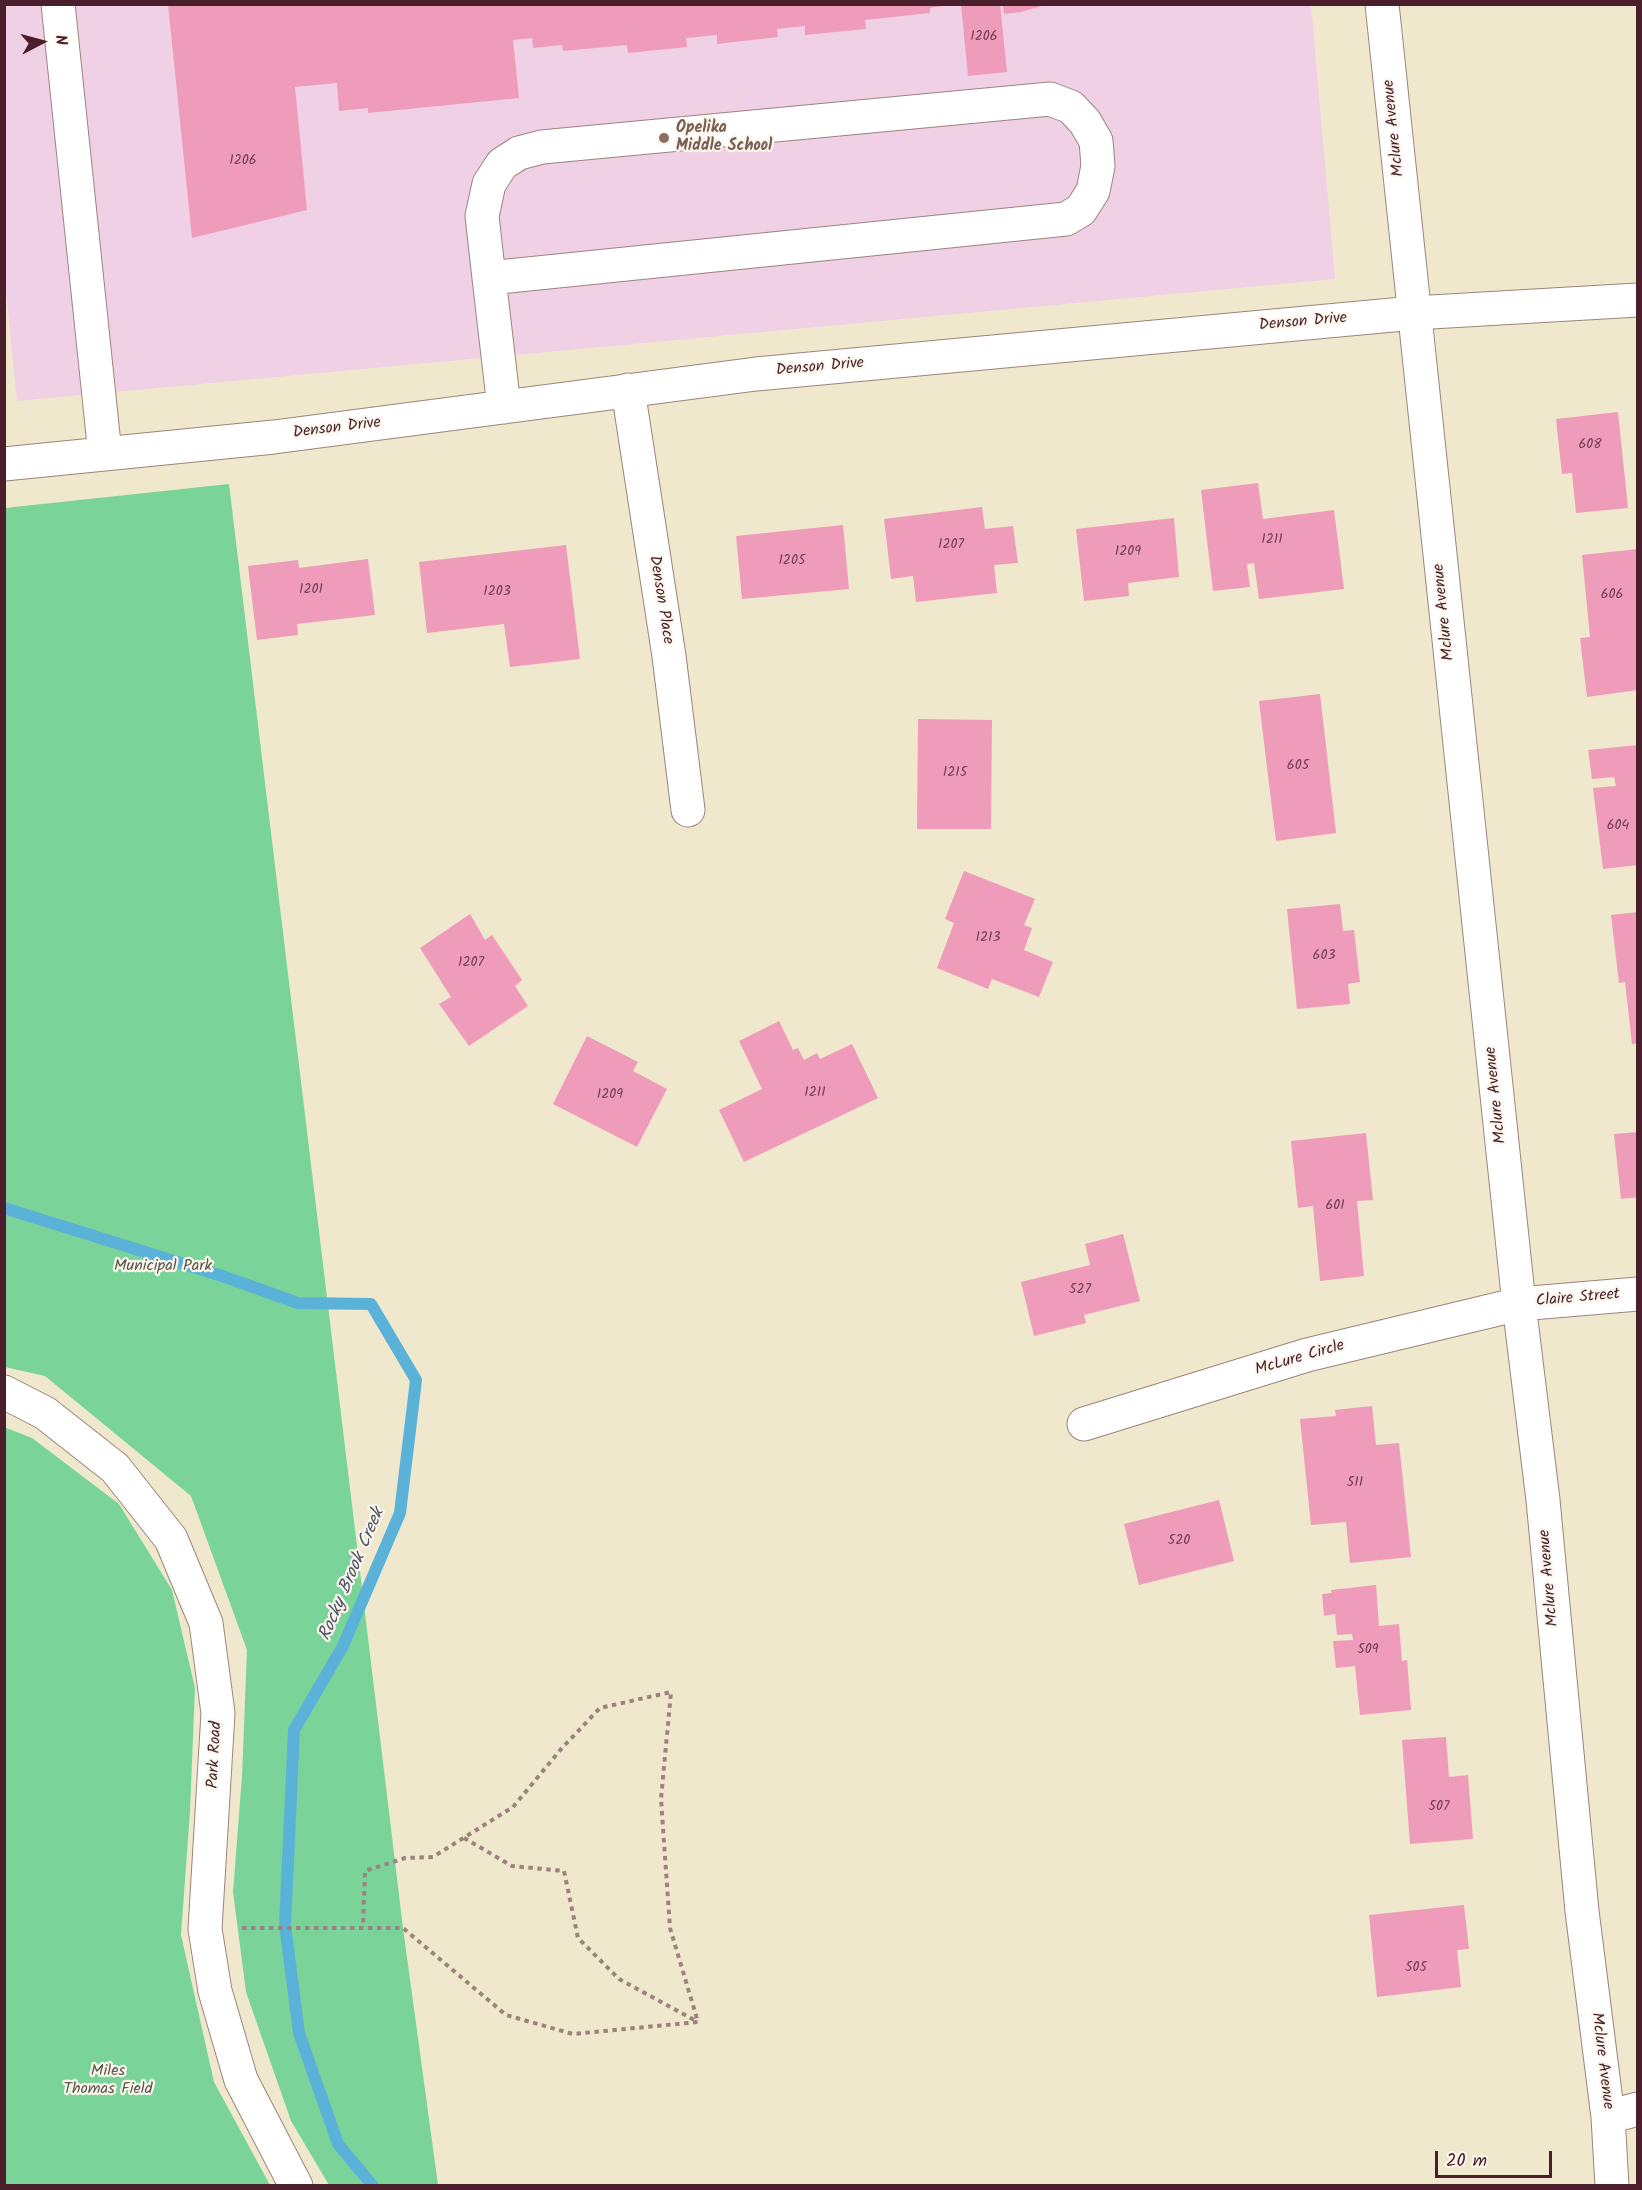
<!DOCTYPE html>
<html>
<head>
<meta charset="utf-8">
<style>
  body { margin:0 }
  #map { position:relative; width:1642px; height:2190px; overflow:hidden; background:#efe8cd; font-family:Kalam,sans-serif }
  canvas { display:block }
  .frame { position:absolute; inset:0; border:6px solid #4a1f2b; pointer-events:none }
  .north { position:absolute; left:12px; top:12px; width:60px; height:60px; -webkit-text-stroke:4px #fbf7ec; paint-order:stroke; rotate:84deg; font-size:16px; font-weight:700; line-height:24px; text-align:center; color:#4a1f2b }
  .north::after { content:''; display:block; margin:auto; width:21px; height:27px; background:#4a1f2b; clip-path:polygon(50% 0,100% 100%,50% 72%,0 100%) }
  .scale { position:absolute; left:1435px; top:2151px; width:117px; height:27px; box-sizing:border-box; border:3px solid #4a1f2b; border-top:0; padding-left:8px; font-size:18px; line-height:21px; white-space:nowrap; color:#4a1f2b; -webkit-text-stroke:4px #fbf7ec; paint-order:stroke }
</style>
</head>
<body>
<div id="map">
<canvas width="1642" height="2190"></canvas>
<div class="frame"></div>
<div class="north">N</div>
<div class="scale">20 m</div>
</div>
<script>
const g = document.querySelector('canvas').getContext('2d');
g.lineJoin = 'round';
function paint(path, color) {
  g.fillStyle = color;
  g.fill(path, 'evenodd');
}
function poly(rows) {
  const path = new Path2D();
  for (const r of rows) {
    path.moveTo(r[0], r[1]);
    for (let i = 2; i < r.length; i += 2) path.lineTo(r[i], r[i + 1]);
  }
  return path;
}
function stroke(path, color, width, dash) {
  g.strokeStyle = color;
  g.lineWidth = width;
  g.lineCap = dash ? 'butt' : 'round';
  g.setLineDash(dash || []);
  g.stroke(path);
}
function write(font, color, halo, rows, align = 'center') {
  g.font = font + ' Kalam,sans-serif';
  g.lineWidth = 4.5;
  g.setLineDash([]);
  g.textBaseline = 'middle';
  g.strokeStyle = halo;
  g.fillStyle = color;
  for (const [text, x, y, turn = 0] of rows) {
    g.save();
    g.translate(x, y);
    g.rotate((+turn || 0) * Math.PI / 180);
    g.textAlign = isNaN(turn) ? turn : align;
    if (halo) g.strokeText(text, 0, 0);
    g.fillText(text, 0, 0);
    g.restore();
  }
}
paint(poly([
  [4,5,1311,5,1335,279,17,401,4,271]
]), '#f0d0e5');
paint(poly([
  [229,484,403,1928,438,2185,329,2185,291,2121,246,1992,233,1892,242,1776,247,1650,191,1496,45,1376,5,1367,5,508],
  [4,1427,32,1438,119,1504,172,1590,195,1688,190,1811,181,1935,214,2082,270,2185,5,2185]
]), '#7ad49a');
stroke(poly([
  [4,1208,222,1276,298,1303,371,1304,416,1380,400,1513,343,1646,294,1730,285,1925,299,2033,338,2144,373,2186]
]), '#5bb2d8', 12);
paint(poly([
  [168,4,942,4,942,6,930,8,930,13,865,20,866,29,805,35,805,26,777,29,778,37,717,44,717,35,686,38,687,47,628,53,627,45,563,51,562,45,533,48,532,38,513,40,519,98,368,113,368,108,339,111,337,83,295,87,307,210,192,238],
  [961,4,1000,4,1007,72,968,76],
  [1003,4,1045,4,1045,5,1021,12,1004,14],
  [1618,412,1628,508,1576,513,1572,473,1562,474,1556,419],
  [1258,483,1263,519,1334,510,1344,589,1259,599,1254,563,1247,564,1250,587,1213,591,1201,490],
  [982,507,985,529,1013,526,1018,563,994,565,997,593,916,602,913,576,891,579,884,519],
  [1174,518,1179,577,1128,583,1129,596,1084,601,1076,529],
  [843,525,849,589,742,599,736,536],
  [566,545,580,659,510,667,504,624,427,633,419,562],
  [1638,549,1638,690,1587,697,1580,638,1590,637,1582,555],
  [368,559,375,615,297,624,298,635,257,640,248,566,298,560,299,568],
  [1320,694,1336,833,1276,841,1259,701],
  [918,719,992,720,991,829,917,829],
  [1638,745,1638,865,1603,869,1593,788,1616,786,1614,777,1592,779,1588,750],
  [964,871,1035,899,1024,925,1032,928,1024,950,1053,962,1039,997,992,979,988,989,937,968,954,923,945,919],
  [1340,904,1343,931,1354,930,1360,982,1348,984,1350,1004,1297,1009,1287,909],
  [1638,912,1638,1043,1632,1044,1625,982,1619,983,1611,915],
  [470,914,485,940,492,935,522,980,515,986,528,1006,469,1046,439,1004,451,997,420,948],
  [779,1021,793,1050,798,1048,804,1060,817,1053,820,1059,852,1044,878,1098,744,1162,719,1110,762,1089,739,1041],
  [587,1036,638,1062,633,1071,667,1089,637,1147,553,1104],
  [1638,1132,1638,1197,1621,1199,1614,1134],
  [1366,1133,1373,1200,1357,1201,1364,1276,1320,1281,1313,1206,1298,1208,1291,1141],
  [1123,1234,1140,1301,1084,1315,1086,1323,1034,1336,1021,1282,1090,1265,1085,1244],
  [1372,1406,1376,1445,1399,1443,1411,1557,1350,1563,1346,1522,1311,1525,1300,1419,1336,1416,1335,1410],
  [1219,1500,1234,1561,1139,1585,1124,1524],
  [1376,1585,1379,1626,1399,1624,1402,1661,1407,1660,1411,1710,1360,1715,1355,1666,1336,1668,1333,1641,1353,1640,1352,1634,1337,1635,1335,1614,1324,1616,1322,1594,1332,1593,1331,1590],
  [1446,1737,1449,1777,1468,1775,1473,1839,1410,1844,1402,1740],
  [1464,1905,1469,1949,1457,1950,1461,1987,1377,1997,1369,1915]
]), '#ee9cb9');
const minor = poly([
  [58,4,105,454],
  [1382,4,1519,1304,1543,1500,1582,1911,1608,2117,1612,2186],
  [1050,99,1071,107,1085,122,1096,141,1098,166,1093,191,1081,210,1066,219,489,278,482,216,489,184,502,164,519,153,542,147,1050,99],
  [489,278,504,407],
  [628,390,669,656,688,810],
  [4,464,274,437,756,374,1414,313,1638,300],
  [4,1392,45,1413,115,1468,171,1539,206,1623,218,1713,205,1929,215,1991,241,2080,296,2186],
  [1084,1424,1307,1355,1519,1304,1638,1294],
  [1608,2117,1638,2109]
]);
stroke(minor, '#9c847c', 35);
stroke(poly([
  [464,1838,512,1866,564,1871,578,1938,619,1979,698,2022],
  [242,1928,403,1928,506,2015,573,2034,698,2022,670,1928,661,1799,671,1692,600,1708,562,1748,513,1807,433,1857,405,1858,365,1871,363,1927]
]), '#9c847c', 4, [4.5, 4.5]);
stroke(minor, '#fff', 33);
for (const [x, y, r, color] of [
  [664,138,6,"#8d6e63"]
]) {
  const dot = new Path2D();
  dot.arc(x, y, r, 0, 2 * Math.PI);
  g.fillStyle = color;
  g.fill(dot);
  stroke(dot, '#fbf7ec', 2);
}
write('14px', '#733e4e', null, [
  ["1206",984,38],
  ["1206",243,162],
  ["608",1590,446],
  ["1211",1272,541],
  ["1207",951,546],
  ["1209",1128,553],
  ["1205",792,562],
  ["1201",311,591],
  ["1203",497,593],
  ["606",1612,596],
  ["605",1298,767],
  ["1215",955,774],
  ["604",1618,827],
  ["1213",988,939],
  ["603",1324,957],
  ["1207",471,964],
  ["1211",815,1094],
  ["1209",610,1096],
  ["601",1335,1207],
  ["527",1080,1291],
  ["511",1355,1484],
  ["520",1179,1542],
  ["509",1368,1651],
  ["507",1439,1808],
  ["505",1416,1969]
]);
write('16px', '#4a1f2b', '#fbf7ec', [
  ["Mclure Avenue",1395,128,-96],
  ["Denson Drive",1303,323,-5],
  ["Denson Drive",820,368,-5],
  ["Denson Drive",337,429,-7],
  ["Denson Place",660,600,81],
  ["Mclure Avenue",1445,612,-96],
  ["Mclure Avenue",1497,1095,-96],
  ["Claire Street",1578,1299,-5],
  ["McLure Circle",1300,1359,-16],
  ["Mclure Avenue",1550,1578,-95],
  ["Park Road",216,1755,-87],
  ["Mclure Avenue",1601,2061,83]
]);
write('bold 16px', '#785e54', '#fbf7ec', [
  ["Opelika",676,129],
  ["Middle School",676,147]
], 'left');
write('16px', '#58554c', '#fbf7ec', [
  ["Municipal Park",163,1267],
  ["Miles",108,2072],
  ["Thomas Field",108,2090]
]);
write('italic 18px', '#505268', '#fbf7ec', [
  ["Rocky Brook Creek",353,1575,-67]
]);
</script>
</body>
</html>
